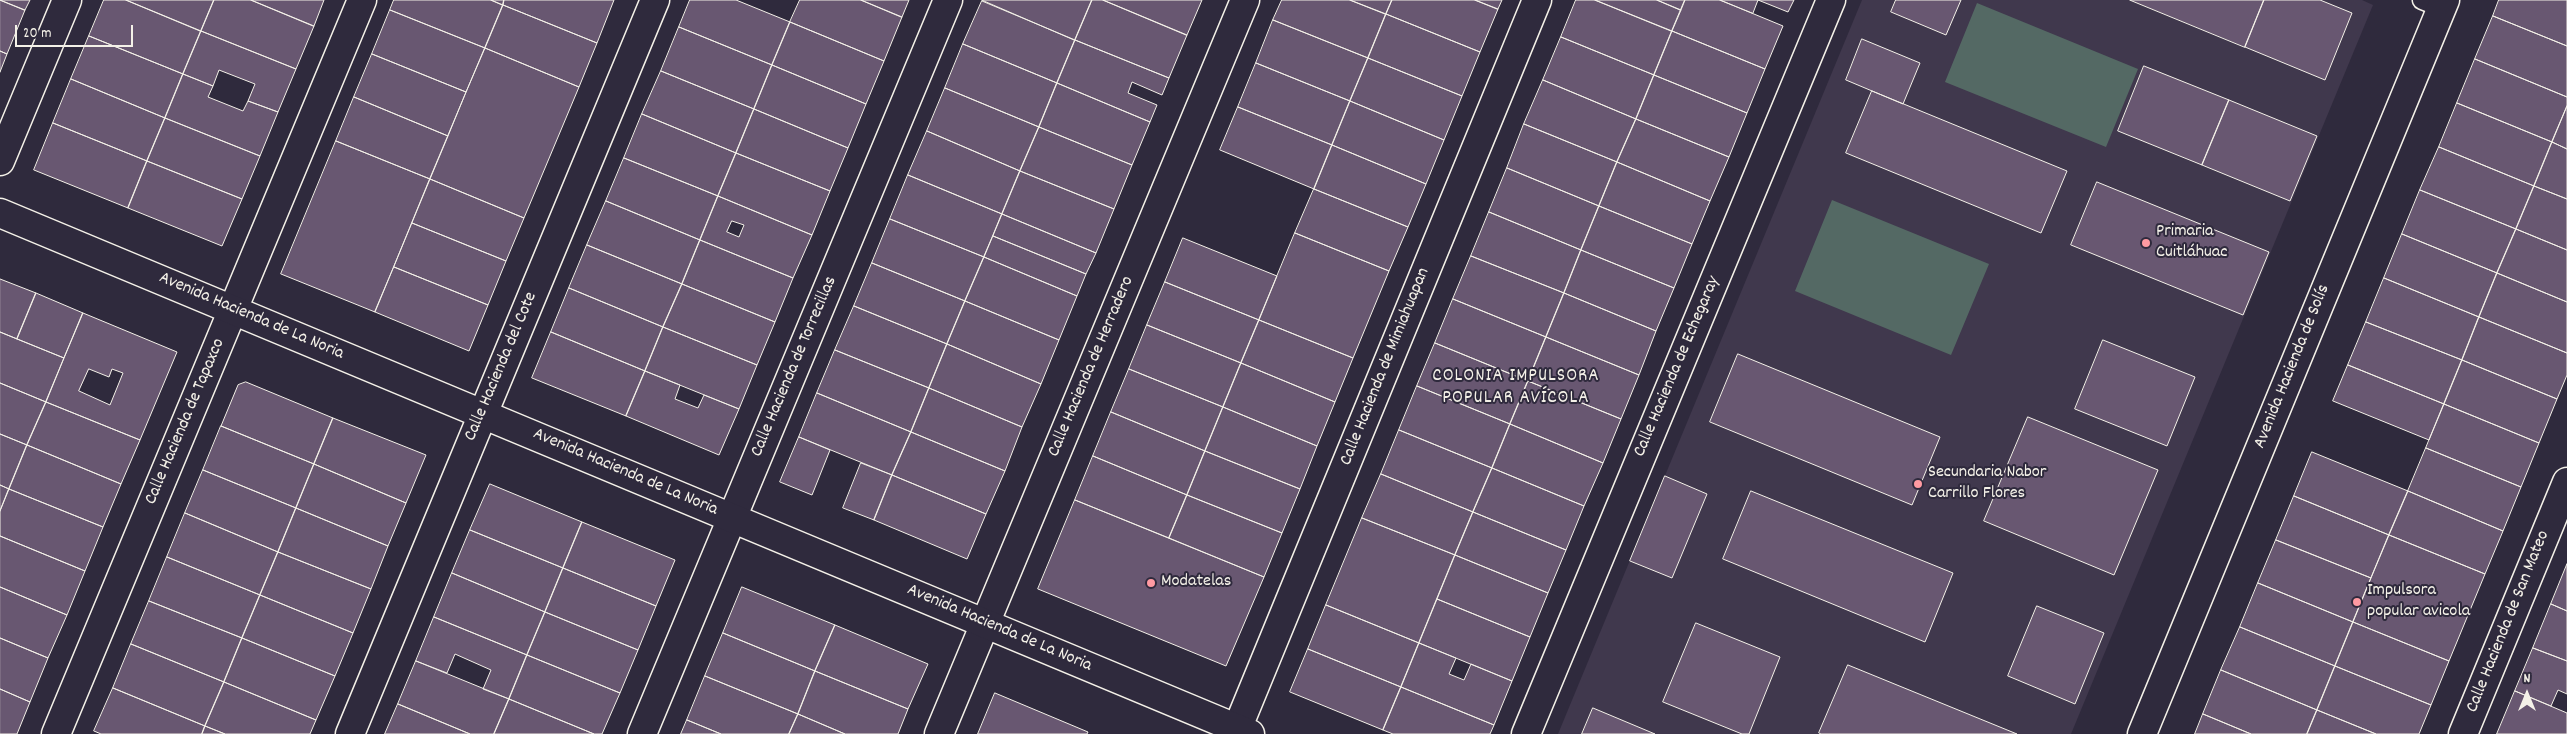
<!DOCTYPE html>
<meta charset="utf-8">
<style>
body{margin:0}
#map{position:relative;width:2567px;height:734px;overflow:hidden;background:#2f2a3d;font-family:Dekko,sans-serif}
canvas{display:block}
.north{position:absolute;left:2502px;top:669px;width:50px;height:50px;-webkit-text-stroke:4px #2f2a3d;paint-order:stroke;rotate:0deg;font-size:14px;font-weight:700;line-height:20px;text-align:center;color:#f4f1e8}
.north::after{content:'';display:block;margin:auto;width:18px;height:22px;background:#f4f1e8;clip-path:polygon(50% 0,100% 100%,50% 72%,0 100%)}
.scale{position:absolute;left:15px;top:25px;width:118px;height:22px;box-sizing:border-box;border:2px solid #f4f1e8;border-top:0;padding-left:6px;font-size:15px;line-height:18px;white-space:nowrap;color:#f4f1e8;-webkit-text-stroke:4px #2f2a3d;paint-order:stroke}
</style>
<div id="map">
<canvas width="2567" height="734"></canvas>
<div class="north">N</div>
<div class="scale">20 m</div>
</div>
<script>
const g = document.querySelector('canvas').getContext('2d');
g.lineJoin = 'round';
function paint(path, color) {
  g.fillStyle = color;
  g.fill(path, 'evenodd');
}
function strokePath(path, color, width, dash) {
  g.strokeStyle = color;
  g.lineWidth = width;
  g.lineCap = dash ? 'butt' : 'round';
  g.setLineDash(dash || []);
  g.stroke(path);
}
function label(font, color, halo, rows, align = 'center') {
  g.font = font + ' Dekko,sans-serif';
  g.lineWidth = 4;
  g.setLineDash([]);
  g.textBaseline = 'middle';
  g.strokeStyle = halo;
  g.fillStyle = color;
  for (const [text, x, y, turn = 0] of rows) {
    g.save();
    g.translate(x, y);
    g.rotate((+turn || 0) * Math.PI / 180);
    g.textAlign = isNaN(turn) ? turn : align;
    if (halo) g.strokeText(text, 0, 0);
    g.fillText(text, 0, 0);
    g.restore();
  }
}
paint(new Path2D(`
 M1862,0H2362L2373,5L2071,734H1558Z`), '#40384d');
paint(new Path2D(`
 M1977,3L2138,69L2106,147L1945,82Z
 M1832,200L1989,264L1951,355L1795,291Z`), '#546964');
const building = new Path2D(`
 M0,0L25,10L7,54L0,51Z
 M0,0H30L25,10Z
 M104,0H126L201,31L183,74L89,36Z
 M126,0H214L201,31Z
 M214,0H251L314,26L296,69L201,31Z
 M251,0H324L314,26Z
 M394,0H491L503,5L485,48L390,10Z
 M491,0H504L503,5Z
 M504,0H614L597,43L503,5Z
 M690,0H736L790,22L772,65L679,27Z
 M800,0H861L902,17L884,61L790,22Z
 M861,0H909L902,17Z
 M982,0H1092L1075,40Z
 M1092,0H1103L1187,35L1169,78L1075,40Z
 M1103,0H1202L1187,35Z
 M1282,0H1350L1386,14L1368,58L1273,20Z
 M1350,0H1392L1386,14Z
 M1392,0H1475L1498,9L1480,52L1386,14Z
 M1475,0H1502L1498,9Z
 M1576,0H1595L1672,31L1654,75L1561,37Z
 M1595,0H1657L1681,10L1672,31Z
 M1657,0H1685L1681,10Z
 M1685,0H1720L1783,26L1765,69L1672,31Z
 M1720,0H1794L1788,12L1758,0L1753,13Z
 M1896,0H1961L1946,35L1891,12Z
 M2130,0H2264L2245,47Z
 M2264,0H2320L2352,13L2325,80L2245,47Z
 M2499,0H2567V46L2493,16Z
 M982,1L1075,40L1057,83L963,44Z
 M503,5L597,43L579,87L485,48Z
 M390,10L485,48L466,92L372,54Z
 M1386,14L1480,52L1462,96L1368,58Z
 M2493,16L2567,46V97L2475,59Z
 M1273,20L1368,58L1350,101L1256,63Z
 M790,22L884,61L866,104L772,65Z
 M679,27L772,65L754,109L661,71Z
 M201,31L296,69L278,112L248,101L255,84L219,70L213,86L183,74Z
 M1672,31L1765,69L1747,113L1654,75Z
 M89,36L183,74L165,118L71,79Z
 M1561,37L1654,75L1636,119L1543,80Z
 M1862,39L1920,63L1903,104L1846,80Z
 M1075,40L1169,78L1162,95L1132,82L1128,93L1157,105L1150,122L1057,83Z
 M963,44L1057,83L1039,127L945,88Z
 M485,48L579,87L524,218L430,179Z
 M0,51L7,54L0,72Z
 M372,54L466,92L448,136L354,97Z
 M1368,58L1462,96L1444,140L1350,101Z
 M2475,59L2567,97V106L2552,142L2457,103Z
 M1256,63L1350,101L1332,145L1238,107Z
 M772,65L866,104L848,148L754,109Z
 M2144,66L2229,100L2202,165L2118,131Z
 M661,71L754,109L736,153L642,114Z
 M183,74L213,86L208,97L243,111L248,101L278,112L260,156L165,118Z
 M1654,75L1747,113L1729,157L1636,119Z
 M71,79L165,118L147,161L53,123Z
 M1543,80L1636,119L1617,162L1524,124Z
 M1057,83L1150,122L1132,165L1039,127Z
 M945,88L1039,127L1020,171L927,131Z
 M1872,91L2067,171L2041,233L1846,153Z
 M354,97L448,136L430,179L336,141Z
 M2229,100L2317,136L2290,201L2202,165Z
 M1350,101L1444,140L1426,184L1332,145Z
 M2457,103L2552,142L2534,186L2439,147Z
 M2567,106V149L2552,142Z
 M1238,107L1332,145L1314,189L1220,150Z
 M754,109L848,148L830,191L736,153Z
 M642,114L736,153L718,196L624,158Z
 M165,118L260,156L242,199L147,161Z
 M1636,119L1729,157L1710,201L1617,162Z
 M53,123L147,161L128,208L34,170Z
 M1524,124L1617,162L1599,206L1507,168Z
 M1039,127L1132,165L1114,209L1020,171Z
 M927,131L1020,171L1002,214L908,175Z
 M336,141L430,179L375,312L281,274Z
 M2552,142L2567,149V199L2534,186Z
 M1332,145L1426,184L1408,227L1314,189Z
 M2439,147L2534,186L2516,229L2420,190Z
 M736,153L830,191L812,235L718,196Z
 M624,158L718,196L700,240L606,201Z
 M147,161L242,199L222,246L128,208Z
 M1617,162L1710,201L1692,244L1599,206Z
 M1507,168L1599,206L1581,250L1489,212Z
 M1020,171L1114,209L1096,253L1002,214Z
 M908,175L1002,214L984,257L890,219Z
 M430,179L524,218L506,261L412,223Z
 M2097,182L2269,252L2243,315L2071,245Z
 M2534,186L2567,199V250L2516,229Z
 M1314,189L1408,227L1389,271L1295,233Z
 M2420,190L2516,229L2497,273L2402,234Z
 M718,196L812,235L793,278L700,240ZM732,221L744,225L739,237L727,232Z
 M606,201L700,240L682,284L587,245Z
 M1599,206L1692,244L1674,288L1581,250Z
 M1489,212L1581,250L1564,293L1471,256Z
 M1002,214L1096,253L1086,274L993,236Z
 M890,219L984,257L965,301L872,263Z
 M412,223L506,261L488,305L394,267Z
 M2516,229L2567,250V302L2497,273Z
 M1295,233L1389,271L1353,358L1259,320Z
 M2402,234L2497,273L2479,317L2384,278Z
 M993,236L1086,274L1077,296L984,257Z
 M1183,238L1277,276L1259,320L1165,282Z
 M700,240L793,278L775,322L682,284Z
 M587,245L682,284L663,327L569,288Z
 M1581,250L1674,288L1656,331L1564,293Z
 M1471,256L1564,293L1546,337L1453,299Z
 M984,257L1077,296L1059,340L965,301Z
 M872,263L965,301L947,344L854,306Z
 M394,267L488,305L469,351L375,312Z
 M2497,273L2567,302V353L2479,317Z
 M2384,278L2479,317L2462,360L2366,322Z
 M0,279L36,293L17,339L0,332Z
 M1165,282L1259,320L1241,363L1147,325Z
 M682,284L775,322L757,365L663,327Z
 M569,288L663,327L645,371L551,332Z
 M36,293L83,313L64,358L17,339Z
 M1564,293L1656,331L1639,375L1546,337Z
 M1453,299L1546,337L1528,381L1435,343Z
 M965,301L1059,340L1041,384L947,344Z
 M854,306L947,344L929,388L835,350Z
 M83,313L177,352L140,440L46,402ZM89,369L109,377L112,369L123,373L110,405L79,391Z
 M2479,317L2567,353V375L2557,399L2462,360Z
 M1259,320L1353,358L1335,402L1241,363Z
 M2366,322L2462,360L2444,404L2348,365Z
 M1147,325L1241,363L1223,407L1129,369Z
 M663,327L757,365L739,409L645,371Z
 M0,332L64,358L46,402L0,383Z
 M551,332L645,371L626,416L532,378Z
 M1546,337L1639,375L1621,419L1528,381Z
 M2103,340L2195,377L2167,446L2075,409Z
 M1435,343L1528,381L1510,424L1417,386Z
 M947,344L1041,384L1022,427L929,388Z
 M835,350L929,388L911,432L817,393Z
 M1738,354L1940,437L1912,505L1710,422Z
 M2462,360L2557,399L2539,443L2444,404Z
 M1241,363L1335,402L1317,446L1223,407Z
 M2348,365L2444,404L2429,440L2333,401Z
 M1129,369L1223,407L1205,451L1111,412Z
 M645,371L680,385L675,399L698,408L704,395L739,409L719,455L626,416Z
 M1528,381L1621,419L1603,463L1510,424Z
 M246,382L333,418L314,464L221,426L238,385Z
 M0,383L46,402L27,445L0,434Z
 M1417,386L1510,424L1492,468L1399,430Z
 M929,388L1022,427L1005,471L911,432Z
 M817,393L911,432L892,475L799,437Z
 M46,402L140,440L121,484L27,445Z
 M2444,404L2539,443L2521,487L2426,448Z
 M1223,407L1317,446L1300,489L1205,451Z
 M1111,412L1205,451L1187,495L1093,456Z
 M2028,417L2158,470L2114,575L1984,521Z
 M333,418L426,455L406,503L314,464Z
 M1510,424L1603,463L1584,506L1492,468Z
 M221,426L314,464L296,508L203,470Z
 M1399,430L1492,468L1473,512L1381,474Z
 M911,432L1005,471L986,514L892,475Z
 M0,434L27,445L9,489L0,485Z
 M799,437L830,450L812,495L780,482Z
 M27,445L121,484L103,527L9,489Z
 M2426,448L2521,487L2503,531L2408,491Z
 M1205,451L1300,489L1282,533L1187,495Z
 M2312,452L2408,491L2389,535L2294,496Z
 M1093,456L1187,495L1169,538L1075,500Z
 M861,463L892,475L874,520L843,508Z
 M314,464L406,503L388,546L296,508Z
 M1492,468L1584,506L1566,550L1473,512Z
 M203,470L296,508L278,552L185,513Z
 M1381,474L1473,512L1455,555L1362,518Z
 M892,475L986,514L967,559L874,520Z
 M1665,476L1707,494L1672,578L1630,561Z
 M490,484L582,522L563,568L470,530Z
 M0,485L9,489L0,511Z
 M9,489L103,527L85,571L0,536V511Z
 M1751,491L1953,573L1925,642L1723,559Z
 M2408,491L2503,531L2485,574L2389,535Z
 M1187,495L1282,533L1264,577L1169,538Z
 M2294,496L2389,535L2371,578L2276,540Z
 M1075,500L1264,577L1226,666L1038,589Z
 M296,508L388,546L371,589L278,552Z
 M1473,512L1566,550L1548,593L1455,555Z
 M185,513L278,552L260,595L167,557Z
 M1362,518L1455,555L1419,643L1326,605Z
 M582,522L675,560L656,606L563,568Z
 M470,530L563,568L545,612L452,573Z
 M2389,535L2485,574L2449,661L2353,622Z
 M0,536L85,571L67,615L0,587Z
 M2276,540L2371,578L2353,622L2258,583Z
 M278,552L371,589L353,633L260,595Z
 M1455,555L1548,593L1530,637L1437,599Z
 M167,557L260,595L242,638L149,601Z
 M2567,564V611L2551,604Z
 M563,568L656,606L638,650L545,612Z
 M452,573L545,612L527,655L434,617Z
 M2258,583L2353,622L2335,666L2240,627Z
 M0,587L67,615L48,658L0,638Z
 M742,587L835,625L815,671L723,633Z
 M260,595L353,633L335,676L242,638Z
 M1437,599L1530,637L1512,681L1419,643Z
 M149,601L242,638L224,682L131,644Z
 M2551,604L2567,611V661L2533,648Z
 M1326,605L1419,643L1401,687L1308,649Z
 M2037,606L2104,633L2075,704L2008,676Z
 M545,612L638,650L620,693L527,655Z
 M434,617L527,655L509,699L483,689L491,670L455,654L447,673L416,661Z
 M2353,622L2449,661L2431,705L2335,666Z
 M1696,623L1780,657L1749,734H1742L1663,702Z
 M835,625L928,664L908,709L815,671Z
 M2240,627L2335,666L2317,710L2221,670Z
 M723,633L815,671L798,714L705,676Z
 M0,638L48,658L30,702L0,689Z
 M242,638L335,676L316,720L224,682Z
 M1419,643L1456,658L1449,674L1464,680L1471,664L1512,681L1494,725L1401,687Z
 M131,644L224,682L205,726L113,688Z
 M2533,648L2567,661V694L2558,690L2551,706L2515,691Z
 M1308,649L1401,687L1383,730L1290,692Z
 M527,655L620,693L602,734H594L509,699Z
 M416,661L509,699L494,734H470L398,704Z
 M1848,665L2017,734H1821L1819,733Z
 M2335,666L2431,705L2419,734H2376L2317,710Z
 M2221,670L2317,710L2307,734H2251L2203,714Z
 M815,671L908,709L898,734H845L798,714Z
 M705,676L798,714L789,734H721L687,720Z
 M224,682L316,720L310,734H225L205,726Z
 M1401,687L1494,725L1490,734H1393L1383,730Z
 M113,688L205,726L202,734H101L94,731Z
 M0,689L30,702L17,734H0Z
 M2515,691L2567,713V734H2497Z
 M995,693L1088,732L1087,734H978Z
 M509,699L594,734H494Z
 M398,704L470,734H385Z
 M1593,708L1655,734H1582Z
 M2317,710L2376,734H2307Z
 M798,714L845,734H789Z
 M2203,714L2251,734H2195Z
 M687,720L721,734H681Z
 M205,726L225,734H202Z`);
paint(building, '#685771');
strokePath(building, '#f4f1e8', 1);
const service = new Path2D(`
 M2422,0L2442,8`);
const minor = new Path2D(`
 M0,161L67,0
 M56,734L362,0
 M350,734L655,0
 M642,734L948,0
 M939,734L1245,0
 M1235,734L1537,0
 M1526,734L1831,0
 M2463,734L2567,482`);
const tertiary = new Path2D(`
 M0,213L1250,734
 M2142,734L2445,0`);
strokePath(service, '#f4f1e8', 21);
strokePath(minor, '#f4f1e8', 31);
strokePath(tertiary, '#f4f1e8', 31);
strokePath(service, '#2f2a3d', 18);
strokePath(minor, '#2f2a3d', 28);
strokePath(tertiary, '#2f2a3d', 28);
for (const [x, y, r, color] of [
 [2146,243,5,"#ff9aa2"],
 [1918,484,5,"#ff9aa2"],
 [1151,583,5,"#ff9aa2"],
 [2357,602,5,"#ff9aa2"]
]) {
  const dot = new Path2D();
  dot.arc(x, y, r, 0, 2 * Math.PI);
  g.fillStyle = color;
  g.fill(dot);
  strokePath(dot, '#2f2a3d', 2);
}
label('18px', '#f4f1e8', '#2f2a3d', [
 ["Primaria",2156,233],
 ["Cuitláhuac",2156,254],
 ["Secundaria Nabor",1928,474],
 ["Carrillo Flores",1928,495],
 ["Modatelas",1161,583],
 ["Impulsora",2367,592],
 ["popular avicola",2367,613]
], 'left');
label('18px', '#f4f1e8', '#2f2a3d', [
 ["Avenida Hacienda de La Noria",251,317,23],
 ["Calle Hacienda del Cote",502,367,-67],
 ["Calle Hacienda de Torrecillas",795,367,-67],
 ["Calle Hacienda de Herradero",1092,367,-67],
 ["Calle Hacienda de Mimiahuapan",1386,367,-68],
 ["Calle Hacienda de Echegaray",1678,367,-67],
 ["Avenida Hacienda de Solís",2293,367,-68],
 ["Calle Hacienda de Tapaxco",186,422,-67],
 ["Avenida Hacienda de La Noria",625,473,23],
 ["Calle Hacienda de San Mateo",2509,622,-68],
 ["Avenida Hacienda de La Noria",999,629,23]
]);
g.letterSpacing = '1px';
label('19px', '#f4f1e8', '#2f2a3d', [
 ["COLONIA IMPULSORA",1516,377],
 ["POPULAR AVÍCOLA",1516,399]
]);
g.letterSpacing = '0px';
</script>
